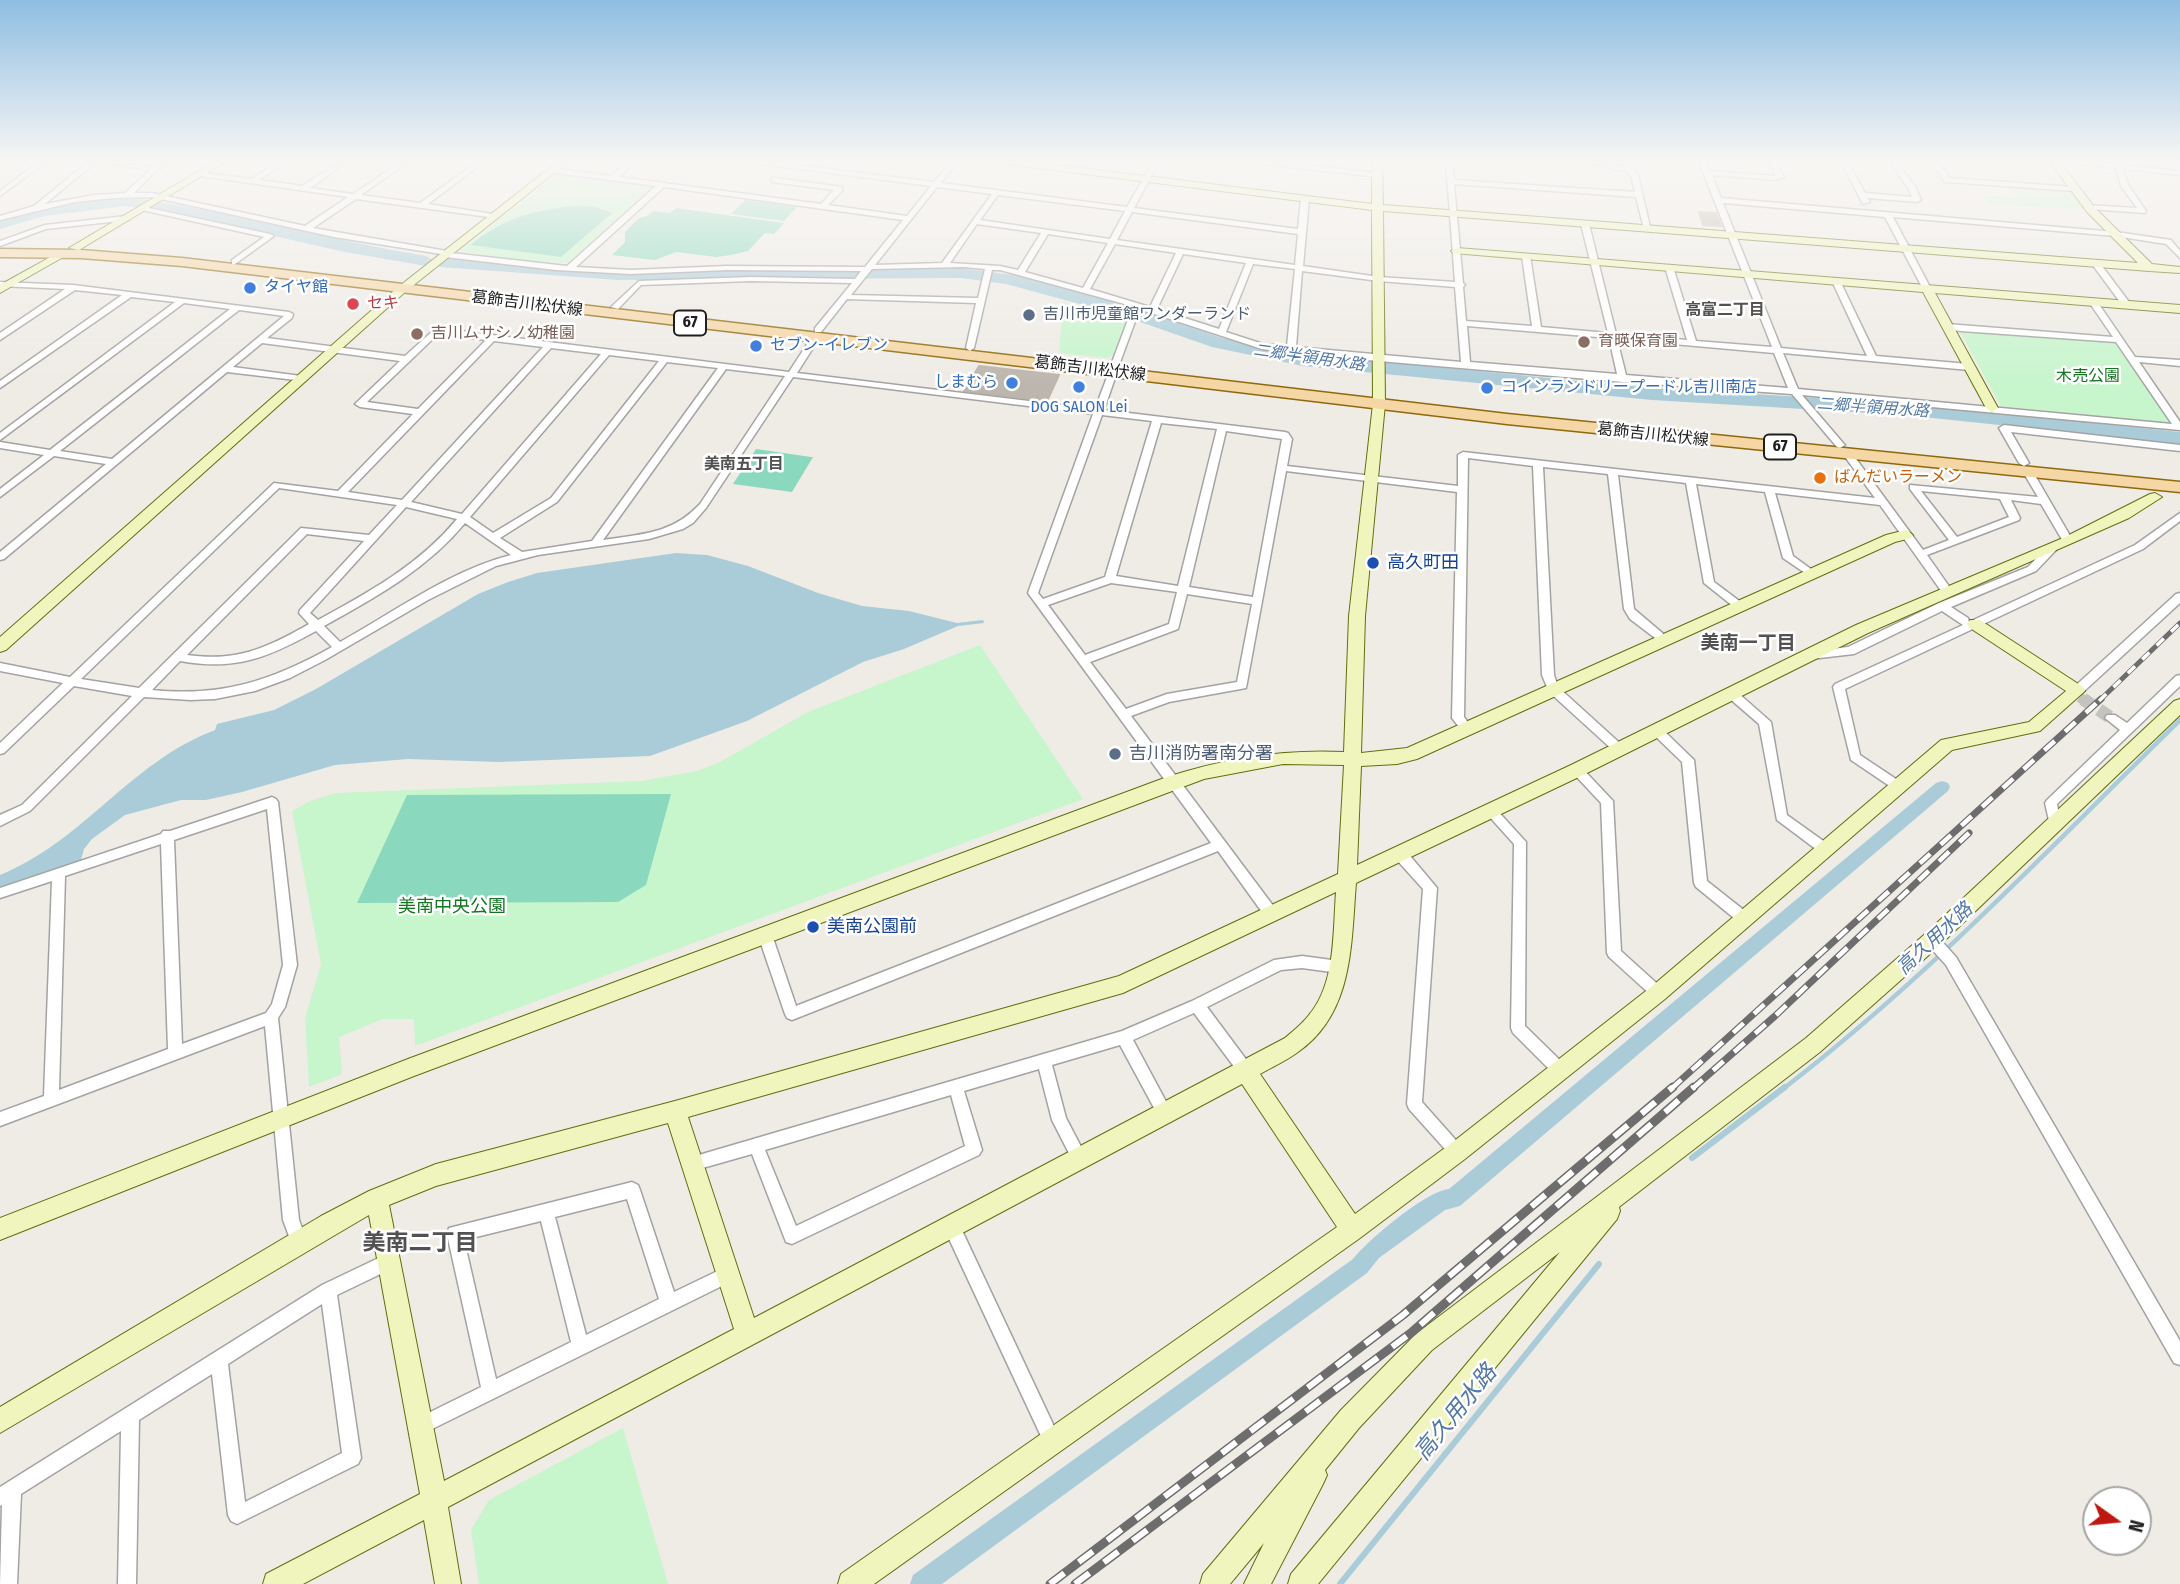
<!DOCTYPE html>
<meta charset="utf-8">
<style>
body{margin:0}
#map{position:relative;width:2180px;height:1584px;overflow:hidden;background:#efece6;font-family:"Fira Sans Condensed",sans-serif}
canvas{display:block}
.north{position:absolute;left:2082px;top:1486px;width:70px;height:70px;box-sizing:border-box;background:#fff;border:2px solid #a5a5a5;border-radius:50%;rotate:105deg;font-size:19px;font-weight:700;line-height:28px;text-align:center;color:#1f1f1f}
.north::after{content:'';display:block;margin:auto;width:24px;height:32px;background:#bf170f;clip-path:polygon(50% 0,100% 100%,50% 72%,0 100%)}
</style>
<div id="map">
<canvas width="2180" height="1584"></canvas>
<div class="north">N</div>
</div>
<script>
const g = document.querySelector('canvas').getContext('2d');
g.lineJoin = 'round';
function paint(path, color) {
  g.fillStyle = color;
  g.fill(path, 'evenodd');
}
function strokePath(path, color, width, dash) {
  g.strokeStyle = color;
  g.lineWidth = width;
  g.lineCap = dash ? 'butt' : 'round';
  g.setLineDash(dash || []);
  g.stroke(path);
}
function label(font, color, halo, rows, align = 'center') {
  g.font = font + ' "Fira Sans Condensed","Noto Sans JP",sans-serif';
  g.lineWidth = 5;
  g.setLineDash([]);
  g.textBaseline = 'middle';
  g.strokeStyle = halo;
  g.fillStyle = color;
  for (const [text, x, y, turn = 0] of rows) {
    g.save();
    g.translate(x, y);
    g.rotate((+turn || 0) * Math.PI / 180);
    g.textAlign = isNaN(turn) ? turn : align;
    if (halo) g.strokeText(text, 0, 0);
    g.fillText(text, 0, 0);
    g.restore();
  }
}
paint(new Path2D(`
 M558,173L656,186L568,263L518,260L460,251Z
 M2009,187L2068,190L2073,192L2084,209L1989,205L1982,195L2016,197Z
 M1063,302L1127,320L1113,355L1108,358L1059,353Z
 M1959,330L2116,342L2170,423L2001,406Z
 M980,645L1083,799L415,1046L414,1019H383L339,1037L342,1074L309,1087L305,1018L321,964L292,811L310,801L336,793L641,781L697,771L720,762L808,712Z
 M623,1428L668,1584H479L471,1530L489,1500Z`), '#c7f5cc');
paint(new Path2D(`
 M745,200L797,207L784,221L731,214Z
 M571,206L595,207L612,213L561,257L471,245C501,219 532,211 571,206Z
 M676,208L784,223L774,234L765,233L748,251L731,255L716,257L676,252L655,260L612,255L625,242V232L639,218L647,216L653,211L670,213Z
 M756,449L811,457H813L792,492L733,484Z
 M671,794L646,885L618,902L357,903L407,795Z`), '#8ad8bd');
paint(new Path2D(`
 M676,553L707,555L748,566L818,593L862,606L909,611L957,623L983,620L984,623L958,626L904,649L863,662L747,721L650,756L499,762L408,759L335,765L242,792L206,800H181L125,815L92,839L84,849L81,860L0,887V875C84,841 130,762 215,730L217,724L274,710L316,689L478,594L508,582L537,573Z`), '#aaccd9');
strokePath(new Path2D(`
 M1783,1089C1926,979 2051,847 2180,720`), '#aaccd9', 4.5);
strokePath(new Path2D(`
 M1692,1158L1785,1087
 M1340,1584L1599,1264`), '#aaccd9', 6);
paint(new Path2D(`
 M1942,781L1948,783L1950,787L1948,791L1460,1206L1445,1210L1379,1258L1367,1273L942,1584H910L913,1575L1353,1259C1368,1240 1426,1191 1449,1189L1936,783Z`), '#aaccd9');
paint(new Path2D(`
 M125,196C226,211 325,239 426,256L434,261L426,266L345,252L166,212L125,206L45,216L0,229V219L43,206Z
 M446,258L618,270L961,268L1013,275L1132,307L1222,338L1303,354L1652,388L1904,403L2180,432V444L1904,415L1652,400L1303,366L1212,347L1120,315L1006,284L961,278L618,280L440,267L438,263L440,259Z`), '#aaccd9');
const building = new Path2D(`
 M1699,212L1716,213L1721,226L1703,225Z
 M979,366L1059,375L1047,401L964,391Z`);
paint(building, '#bcb6af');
strokePath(building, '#c0b4a9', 2);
strokePath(new Path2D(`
 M2067,689L2085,701`), '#c5c3be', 10, [10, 5]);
strokePath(new Path2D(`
 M2083,699L2111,718`), '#c5c3be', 13, [13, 6]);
const street = new Path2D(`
 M38,162H46L0,196V191Z
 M88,162H96L45,204L94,195L125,193L150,170L110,164L107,162L154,167L164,162H171L157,170L134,193H152L305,226L348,197L200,176L196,174L200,172L251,179L279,162H286L259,180L302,186L340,162H347L310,188L353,194L401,162H408L361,195L420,203L477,162H484L428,204L493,214L497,216L496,218L356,199L313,228L447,251L451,253L567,266L656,186L549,172V168H552L611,176L628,162H635L619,177L821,204L834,190L772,182V178H775L842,187V191L828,205L907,216L931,186L760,164L756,162H773L934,182L951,162H957L941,183L1127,207L1153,162H1159L1134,208L1298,229L1301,199L1305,197L1309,199L1303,266L1379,277L1455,282L1446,162H1453L1454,180L1635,192L1631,176L1627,172L1583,162H1596L1624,167L1623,162H1629L1638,175L1651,231L1644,229L1636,197L1454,184L1463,283L1465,285L1463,287L1466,321L1532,326L1522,256L1526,254L1530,256L1541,327L1608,333L1581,224L1585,222L1589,224L1616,334L1687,340L1665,267L1669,265L1673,267L1696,341L1772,347L1699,162H1706L1710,171L1776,176L1769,162H1776L1784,177L1776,180L1712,175L1721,198L2116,232L2171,240L2180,251V258L2166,244L2115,236L1893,217L1931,289L1927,291L1923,289L1885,217L1723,203L1781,348L1867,356L1832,281L1836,279L1840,281L1876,356L1969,364L1973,367L1969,370L1783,353L1798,389L2172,424L2116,342L1947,330L1943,327L1947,324L2113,337L2089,302L2093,300H2096L2135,357L2180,360V366L2139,362L2180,422V430L1802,395L1843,443L1845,445L1840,448L1837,447L1792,394L1623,382L1321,356L1262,349L1121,303L1000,270H992L974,348L970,351L966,348L976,303L847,299L821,332H815V328L852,283L751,281L641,285L618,309L611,307L639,281L751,277L855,279L861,271L727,270L631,274L556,270L445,257L441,254L334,237L152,197L114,198L75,202L0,220V216L34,206ZM664,187L903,220L865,267L727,266L631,270L576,267ZM937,187L992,194L942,263L875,265ZM998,195L1125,211L1110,239L980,220ZM1132,212L1298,234L1295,265L1117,240ZM977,224L1041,233L1018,270L1000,266L950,263ZM1048,234L1108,243L1083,288L1025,272ZM1115,244L1176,253L1150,307L1090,289ZM1183,254L1246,263L1219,329L1157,309ZM1253,264L1295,269L1287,346L1263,344L1226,332ZM964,267L985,269L978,298L851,295L872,269ZM1302,271L1379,281L1455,287L1461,362L1296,347ZM1467,326L1609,338L1617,374L1470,362ZM1617,339L1774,353L1788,388L1626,375Z
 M1259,162H1278L1378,173L1382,175L1378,177L1263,164Z
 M1841,162H1848L1865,193L1912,197L1908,188L1890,162H1897L1916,188L1921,200L1917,202L1867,198L1870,202L1863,204Z
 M1932,162H1939L1949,178L2075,187L2079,189L2075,191L1947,182H1944Z
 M2073,162H2092L2180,171V175L2123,169L2129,186L2146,211L2145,213L2089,209H2086V205L2137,208L2121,186L2116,168L2076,164Z
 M139,206L270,234L274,236L235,264H232V260L264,237L142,210L138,208Z
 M126,216L130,218L129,220L46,229L0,246V241L45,225Z
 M2093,262H2099L2129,302V306H2123L2092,264Z
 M0,282L73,285L289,312L293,314L292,318L267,338L405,356L436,328L789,372L813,335L816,334L820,337L797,373L1095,409L1109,372L1113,369L1117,372L1104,410L1285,432L1288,433L1292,439L1287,466L1458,486V455L1463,452L1875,498L1843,454L1848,451L1851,452L1923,550L1949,540L1910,489V485L2038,497L2023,472L2028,469L2033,472L2073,541L2068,544L2064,543L2041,504L2011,500L2020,518L2019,520L1927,555L1953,592L1948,596L1944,595L1880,505L1775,493L1793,556L1815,572L1816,574L1811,577L1783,558L1765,492L1696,484L1714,582L1742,603L1743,606L1738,610L1704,583L1686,483L1618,475L1634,609L1667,637L1668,640L1667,643L1663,644L1630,619L1624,609L1608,474L1543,467L1554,675L1558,687L1623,746L1625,749L1623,752H1615L1549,692L1542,675L1533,466L1468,458L1464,717L1473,729L1467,733L1463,732L1452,718L1457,492L1286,471L1246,688L1169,702L1131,716L1277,911L1279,915L1277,919L1272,921L1267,919L1218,851L792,1020L787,1018L785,1014L758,935L760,931L765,929L770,931L772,935L796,1006L1211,843L1028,593L1093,414L793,377L706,508L693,523L683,529L649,539L538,555L496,566L428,600L325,660L290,678L255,691L215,699L190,700L144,697L30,811L0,826V815L22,805L132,696L74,686L4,753L0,754V743L63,683L0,671V663L70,677L274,483L338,491L413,414L360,407L355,404L400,361L262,343L233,367L301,376L304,377V381L227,372L4,559L0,560V552L106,464L54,456L0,497V489L44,455L0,448V442L50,450L230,309L184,303L0,440V433L175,302L131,297L0,388V381L122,295L75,290L0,340V333L65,289L0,286ZM239,310L284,316L112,459L60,451ZM438,334L486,340L418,409L367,402ZM494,341L543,347L402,500L348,492ZM551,348L601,354L462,514L411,502ZM609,355L659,361L551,498L493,533L470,517ZM667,362L718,368L592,541L522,552L500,538L557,502ZM726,369L785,376L700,504C672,534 642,534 603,540ZM1102,415L1152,421L1105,577L1043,599L1038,593ZM1161,423L1217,429L1178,586L1116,576ZM1226,431L1282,439L1253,597L1189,587ZM279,488L397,505L369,535L301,528L139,688L81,679ZM1921,491L2000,499L2009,517L1957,537ZM406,507L457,519C419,565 369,592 318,620L310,613ZM465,523L511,555C449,571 396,611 340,642L324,626C376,597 426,570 465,523ZM307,534L364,541L300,610L299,613L309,624C267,648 237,662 187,655ZM1111,583L1177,592L1169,624L1085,655L1048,605ZM1187,594L1252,604L1237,682L1167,694L1126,709L1090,662L1178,629ZM316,631L332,647C271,681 222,697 152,690L180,661C236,671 267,658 316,631Z
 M1129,317L1136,319L1119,365L1112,367L1111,365Z
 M2004,425L2180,445V451L2011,432L2029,463L2024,466L2019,463L1999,428Z
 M2180,513V521L2143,549L1845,689L1860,755L1902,783L1904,786L1902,789H1894L1851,760L1833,687L1835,684L1963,625L1942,611L1854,654L1811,659L1807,658L1805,655L1807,652L1848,647L1939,603L2028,567L2049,545H2057V549L2036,571L1951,607L1968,618L1969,622L2135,545Z
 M2180,593V603L2081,694H2073L2071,691L2073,688L2176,594Z
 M2180,675V686L2057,804L2061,825L2059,829H2051L2045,803L2047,800L2120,730L2105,718L2107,715H2115L2127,723L2176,676Z
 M1733,691L1737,692L1771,722L1787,815L1829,845L1831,849L1829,853H1821L1777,820L1759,724L1729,698L1727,695L1729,692Z
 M1658,728L1662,729L1694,760L1707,881L1750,915L1752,919L1750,923L1745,925L1740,923L1696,887L1694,883L1682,762L1654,735L1652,732Z
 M1577,765L1581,767L1613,801L1621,951L1663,989L1665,993L1663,997L1658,999L1653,997L1609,957L1607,953L1601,803L1573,773L1571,770Z
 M272,797L276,799L278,802L297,965L285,1007L278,1018L299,1220L307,1241L305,1247L299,1249L293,1247L283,1220L265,1026L0,1126V1112L44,1096L52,881L0,898V888L161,834L163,831H170ZM267,809L283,965L272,1004L266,1013L182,1044L174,840ZM161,844L168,1049L59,1090L65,876Z
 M1491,806L1495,808L1526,842L1525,1026L1566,1066L1568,1071L1566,1076L1561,1078L1556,1076L1513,1033L1511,1028L1514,844L1487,814L1485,811L1487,808Z
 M1401,850L1406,851L1437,888L1422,1102L1462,1147L1465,1152L1462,1157L1457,1159L1452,1157L1409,1109L1407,1104L1423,889L1396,859L1395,855L1396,851Z
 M1932,934L1937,936L1956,957L2180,1341V1365L2174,1363L1946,965L1927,944L1925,940L1927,936Z
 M1302,956L1339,961L1344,963L1346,967L1344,971L1339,973L1302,968L1281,970L1207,1007L1251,1066L1253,1071L1251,1076L1246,1078L1241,1076L1194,1013L1133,1040L1170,1109L1172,1114L1170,1119L1165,1121L1160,1119L1120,1045L1052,1065L1066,1118L1088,1160L1085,1165L1080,1167L1075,1165L1052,1120L1039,1069L964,1091L982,1150L979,1155L792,1244L786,1242L752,1154L692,1171L687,1169L684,1164L687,1159L692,1157L1122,1031L1192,1001L1274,960ZM951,1095L965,1146L796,1226L765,1150Z
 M632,1182L638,1185L640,1190L674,1292L728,1266L734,1268L736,1274L734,1280L426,1432L420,1435L414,1432L411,1426L414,1420L481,1387L447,1234L449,1228ZM627,1199L659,1299L586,1335L555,1217ZM541,1221L571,1342L496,1379L464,1240Z
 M952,1220L958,1222L1059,1437L1062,1443L1059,1449L1053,1452L1047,1449L944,1228L946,1222Z
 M389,1253L395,1255L397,1261L395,1267L337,1295L361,1458L358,1464L243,1521L237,1524L231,1521L228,1515L212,1374L139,1420L136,1584H118L121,1431L21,1494L17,1584H0L2,1505L0,1506V1487L322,1285ZM322,1304L342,1453L245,1502L228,1364Z`);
const secondary = new Path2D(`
 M214,162H225L79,250L69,248Z
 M557,162H568L405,292L6,650L0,652V637L397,288Z
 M1007,162H1033L1372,204V162H1382L1383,205L2138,263L2087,212L2050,162H2060L2095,208L2152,264L2180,267V273L2149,271L1383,211L1385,404L1365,616L1361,753L1407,748L1886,535L1906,530L1913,535L1911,538L1895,542L1417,759L1397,764L1361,766L1357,865L1571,765L1856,625L2063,538L2150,494L2155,493L2162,497L2129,518L1868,633L1583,775L1356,883C1351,943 1354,1013 1298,1052C1286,1061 1272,1067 1260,1074L1355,1214L1449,1145L1651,987L1941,740L2029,722L2066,691L1970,628L1967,624L1970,620H1980L2083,687L2085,691L2040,731L1952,750L1665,999L1465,1159L1360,1238L874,1584H838L841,1574L1337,1227L1242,1084L448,1507L461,1584H435L424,1520L303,1584H263L266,1574L420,1494L369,1215L0,1433V1407L321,1216L369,1191L436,1164L675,1101L1119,976L1338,874L1344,765L1283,764L1204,779L414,1076L0,1240V1218L408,1059L1167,777C1226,758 1282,749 1344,752L1349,616L1373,404L1372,210L1012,165ZM1336,892C1333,931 1336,983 1309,1015C1302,1024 1293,1031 1285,1038L754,1318L688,1117L1123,993ZM668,1123L734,1329L444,1481L389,1205L436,1186Z
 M1457,248L2180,305V313L1935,293L1998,408L1992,412L1986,408L1923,292L1453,253L1451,251Z
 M61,251L67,254L65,256L0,293V285Z
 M2180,699V715L1939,946L1820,1052L1619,1207L1620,1211L1617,1219L1318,1584H1288L1291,1574L1560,1252L1432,1350L1359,1428L1325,1470L1327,1475L1323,1484L1271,1584H1244L1264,1543L1230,1584H1200L1203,1574L1341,1410L1416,1334L1806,1038L1925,934L2174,701Z`);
const primary = new Path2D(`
 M0,249L81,250L182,258L1507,414L2180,482V492L1507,424L182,266L81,258L0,257Z`);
strokePath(street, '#a3a3a3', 3);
strokePath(secondary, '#606f0d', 2);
strokePath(primary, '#8f690b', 3);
paint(street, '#fff');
paint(secondary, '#f0f5be');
paint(primary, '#f5d6a5');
const railFar2 = new Path2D(`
 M2099,701L2180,623`);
const railFar1 = new Path2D(`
 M1671,1089L2101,699
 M1692,1089L1775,1016L1969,833`);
const rail = new Path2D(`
 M1050,1584L1403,1315L1673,1087
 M1075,1584L1412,1332L1694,1087`);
strokePath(railFar2, '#6d6d6d', 5);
strokePath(railFar1, '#6d6d6d', 7);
strokePath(rail, '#6d6d6d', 9);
strokePath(railFar2, '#fff', 3.5, [10]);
strokePath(railFar1, '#fff', 4.5, [14]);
strokePath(rail, '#fff', 6, [18]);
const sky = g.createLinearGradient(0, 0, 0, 383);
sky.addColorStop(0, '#8fbee2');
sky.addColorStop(0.42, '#f8f6f4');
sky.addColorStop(1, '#f8f6f400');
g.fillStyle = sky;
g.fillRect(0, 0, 2180, 383);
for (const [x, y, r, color] of [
 [250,288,7,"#3f7fe0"],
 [353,304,7,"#e0444e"],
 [1029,315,7,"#5c6f8a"],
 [417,334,7,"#8d6e63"],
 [1584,342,7,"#8d6e63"],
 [756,346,7,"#3f7fe0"],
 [1012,383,7,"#3f7fe0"],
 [1079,387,7,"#3f7fe0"],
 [1487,388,7,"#3f7fe0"],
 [1820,478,7,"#e8710a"],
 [1373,563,7,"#1a4fb4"],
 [1115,754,7,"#5c6f8a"],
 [813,927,7,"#1a4fb4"]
]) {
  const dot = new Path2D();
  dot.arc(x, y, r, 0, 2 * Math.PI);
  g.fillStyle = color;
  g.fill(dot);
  strokePath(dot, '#fff', 2.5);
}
label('16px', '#366cbe', '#fff', [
 ["タイヤ館",264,288],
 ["セブン-イレブン",770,346],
 ["しまむら",998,383,"right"],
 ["コインランドリープードル吉川南店",1501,388],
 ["DOG SALON Lei",1079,408,"center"]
], 'left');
label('16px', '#be3a42', '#fff', [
 ["セキ",367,304]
], 'left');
label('16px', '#1f1f1f', '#fff', [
 ["葛飾吉川松伏線",527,304,7],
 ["葛飾吉川松伏線",1090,369,7],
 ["葛飾吉川松伏線",1653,435,6]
]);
label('bold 16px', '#525252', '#fff', [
 ["高富二丁目",1725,311],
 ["美南五丁目",744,465]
]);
label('16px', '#4e5e75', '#fff', [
 ["吉川市児童館ワンダーランド",1043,315]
], 'left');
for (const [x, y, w] of [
 [690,323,32],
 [1780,447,32]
]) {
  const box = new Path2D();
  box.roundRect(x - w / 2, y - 12.5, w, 25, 5);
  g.fillStyle = '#fff';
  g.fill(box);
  strokePath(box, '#1f1f1f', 2);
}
label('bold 16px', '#1f1f1f', null, [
 ["67",690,323],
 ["67",1780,447]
]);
label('16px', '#785e54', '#fff', [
 ["吉川ムサシノ幼稚園",431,334],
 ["育暎保育園",1598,342]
], 'left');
label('italic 16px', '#5279a8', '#fff', [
 ["二郷半領用水路",1309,358,8],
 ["二郷半領用水路",1873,408,4]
]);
label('16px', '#147620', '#fff', [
 ["木売公園",2088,377]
]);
label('16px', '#c56008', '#fff', [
 ["ばんだいラーメン",1834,478]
], 'left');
label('18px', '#164399', '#fff', [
 ["高久町田",1387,563],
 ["美南公園前",827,927]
], 'left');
label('18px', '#4e5e75', '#fff', [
 ["吉川消防署南分署",1129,754]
], 'left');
label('18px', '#147620', '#fff', [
 ["美南中央公園",452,907]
]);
label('bold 19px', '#525252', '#fff', [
 ["美南一丁目",1748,644]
]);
label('italic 19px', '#5279a8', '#fff', [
 ["高久用水路",1935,939,-43]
]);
label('bold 23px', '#525252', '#fff', [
 ["美南二丁目",420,1244]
]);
label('italic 23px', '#5279a8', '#fff', [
 ["高久用水路",1456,1413,-51]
]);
</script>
